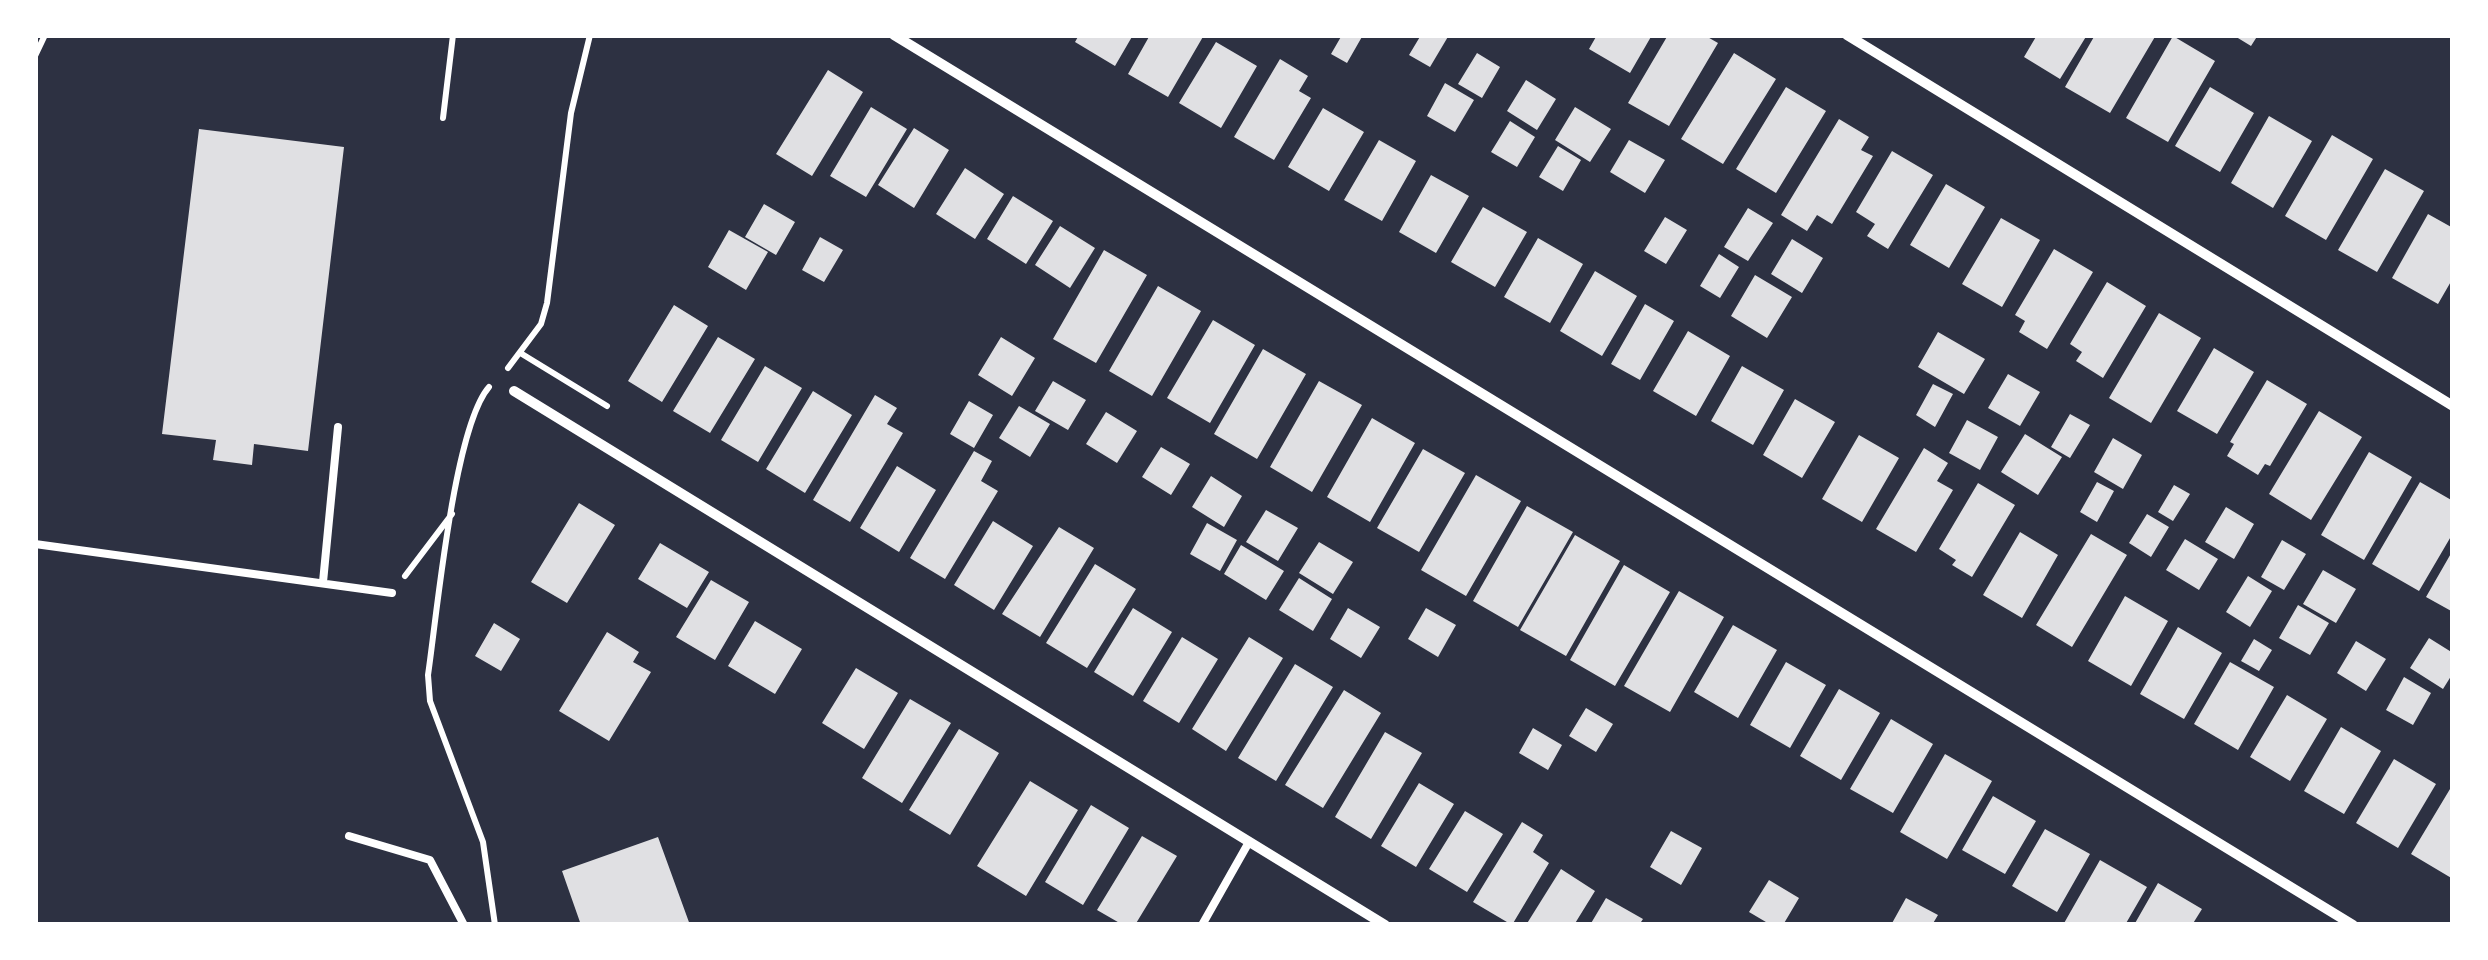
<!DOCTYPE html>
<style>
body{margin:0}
#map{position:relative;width:2488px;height:960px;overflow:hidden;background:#2d3142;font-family:"Space Grotesk",sans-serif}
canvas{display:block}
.frame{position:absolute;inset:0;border:38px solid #fff;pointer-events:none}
</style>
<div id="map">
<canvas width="2488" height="960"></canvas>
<div class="frame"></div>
</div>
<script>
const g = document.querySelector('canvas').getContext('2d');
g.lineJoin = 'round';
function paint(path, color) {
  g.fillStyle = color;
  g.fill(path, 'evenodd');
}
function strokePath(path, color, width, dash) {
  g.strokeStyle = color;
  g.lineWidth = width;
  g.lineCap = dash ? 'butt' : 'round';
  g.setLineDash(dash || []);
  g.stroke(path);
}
paint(new Path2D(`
 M1079,35H1133L1115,66L1075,42Z
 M1150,35H1204L1168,97L1128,74Z
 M1342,35H1363L1347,63L1331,54Z
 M1421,35H1449L1430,67L1409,55Z
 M1597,35H1652L1630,73L1589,49Z
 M1668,35H1704L1718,43L1669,126L1628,103Z
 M2037,35H2087L2060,79L2024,57Z
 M2095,35H2156L2110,113L2065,87Z
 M2233,35H2258L2251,46Z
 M2173,36L2215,61L2168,142L2126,118Z
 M1216,42L1257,66L1221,128L1179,103Z
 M1477,53L1500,67L1482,98L1458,84Z
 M1734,53L1776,79L1723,164L1681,139Z
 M1280,59L1308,76L1299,91L1311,98L1274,160L1234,137Z
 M828,70L863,92L812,176L776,154Z
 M1526,80L1556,99L1537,130L1507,111Z
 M1445,83L1474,100L1455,132L1427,116Z
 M1786,87L1826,111L1776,193L1736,169Z
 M2210,87L2254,113L2220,172L2175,146Z
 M871,107L907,129L866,197L830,176Z
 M1575,107L1611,129L1590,162L1555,140Z
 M1323,108L1364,132L1329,191L1288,167Z
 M2269,116L2312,141L2273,208L2231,183Z
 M1839,119L1869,137L1861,150L1873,156L1832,224L1817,215L1807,231L1781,215Z
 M1510,121L1535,137L1517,167L1491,152Z
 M914,128L949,150L914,208L878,185Z
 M199,129L344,147L308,451L254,444L252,465L213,460L216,440L162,434Z
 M2332,135L2373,159L2326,240L2285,216Z
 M1379,140L1416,161L1382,221L1344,200Z
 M1629,140L1665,160L1645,193L1610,172Z
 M1558,146L1581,160L1563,191L1539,177Z
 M1892,151L1933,175L1888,249L1867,236L1875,224L1856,212Z
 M965,168L1004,194L975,239L936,214Z
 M2385,169L2424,191L2377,272L2338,250Z
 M1431,175L1469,196L1436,253L1399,232Z
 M1946,184L1985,207L1949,268L1910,245Z
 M1013,196L1053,221L1026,264L987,239Z
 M764,204L795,222L776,255L745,237Z
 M1483,207L1527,232L1495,287L1451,262Z
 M1748,208L1773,223L1748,261L1724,247Z
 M2428,214L2453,228V278L2438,304L2392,278Z
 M1665,217L1687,230L1666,264L1644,251Z
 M2001,218L2040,240L2002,307L1962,284Z
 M1060,226L1095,248L1070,288L1035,265Z
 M729,230L768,252L746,290L708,267Z
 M820,237L843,250L824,282L802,270Z
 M1538,238L1583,264L1550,323L1504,297Z
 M1792,239L1823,258L1802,293L1771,274Z
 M2054,249L2093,272L2047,349L2019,332L2025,321L2015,315Z
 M1104,250L1147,275L1096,363L1053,339Z
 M1719,254L1739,267L1720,298L1700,286Z
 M1595,271L1637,296L1602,356L1560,331Z
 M1755,275L1792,297L1767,338L1731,316Z
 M2107,282L2146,306L2103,378L2076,361L2082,352L2070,344Z
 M1158,286L1201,311L1152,396L1109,371Z
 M1645,304L1674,321L1640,380L1611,364Z
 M674,305L708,326L662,402L628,381Z
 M2159,313L2201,338L2151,423L2109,398Z
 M1213,320L1255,345L1210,423L1167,398Z
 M1688,331L1730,356L1696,416L1653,391Z
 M1938,332L1985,359L1964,394L1918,367Z
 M718,337L755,359L710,433L673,411Z
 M1001,337L1035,358L1012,396L978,375Z
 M2214,348L2254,372L2217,434L2177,411Z
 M1263,349L1306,374L1257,459L1214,434Z
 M765,366L802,388L758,462L721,440Z
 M1742,366L1784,390L1753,445L1711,421Z
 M2008,374L2040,392L2020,426L1988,408Z
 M2267,380L2307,404L2270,466L2265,464L2258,475L2227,456L2234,444L2230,442Z
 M1053,381L1086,400L1068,430L1035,411Z
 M1319,381L1362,405L1312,492L1270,467Z
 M1933,384L1953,394L1935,427L1916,415Z
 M813,391L852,415L805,493L766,469Z
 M875,395L897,408L887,424L903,433L850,522L813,500Z
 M1795,399L1835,422L1802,478L1763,455Z
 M969,401L993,415L974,448L950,434Z
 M1019,406L1050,424L1030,457L999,438Z
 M2319,411L2362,437L2311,520L2269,494Z
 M1106,412L1137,431L1117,463L1086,444Z
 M2070,414L2090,425L2070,458L2051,447Z
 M1372,418L1415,443L1370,522L1327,497Z
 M1967,420L1998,437L1980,470L1949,453Z
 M2025,434L2062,457L2038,495L2001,472Z
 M1859,435L1899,458L1862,522L1822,499Z
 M2113,438L2142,455L2123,489L2094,472Z
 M1161,447L1190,464L1171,495L1142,477Z
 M1924,448L1948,463L1937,481L1953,490L1916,552L1876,529Z
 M1423,449L1465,473L1419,552L1377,528Z
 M974,451L992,461L981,481L998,491L945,579L910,558Z
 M2369,452L2412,477L2364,560L2321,535Z
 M897,466L936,490L899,552L860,528Z
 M1476,475L1521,501L1466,596L1421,570Z
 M1211,476L1242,496L1224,527L1192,507Z
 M2097,482L2114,491L2097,522L2080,512Z
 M2420,482L2453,501V533L2419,591L2372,564Z
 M1978,483L2015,505L1972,577L1952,565L1956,560L1939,549Z
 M2174,485L2190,494L2173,521L2158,512Z
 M579,503L615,525L567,603L531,582Z
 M1527,506L1573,532L1518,627L1473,601Z
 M2226,507L2254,524L2234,559L2205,542Z
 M1266,510L1298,528L1278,561L1246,542Z
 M2147,514L2169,527L2151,557L2129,543Z
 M993,521L1033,546L994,610L954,585Z
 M1207,523L1237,540L1220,571L1190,554Z
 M1059,527L1094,548L1040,637L1002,614Z
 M2020,532L2058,555L2022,618L1983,595Z
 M2091,534L2127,555L2072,647L2036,625Z
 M1575,535L1620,561L1566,656L1520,630Z
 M2185,539L2218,559L2199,590L2166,570Z
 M2282,540L2306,554L2284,590L2261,577Z
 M1319,542L1353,562L1333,594L1299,573Z
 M660,543L709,572L687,608L638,579Z
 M1241,545L1284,571L1266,600L1224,574Z
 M2453,550V612L2426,597Z
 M1095,564L1136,589L1087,668L1046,643Z
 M1624,565L1670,592L1615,686L1570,660Z
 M2323,570L2356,589L2336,623L2303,604Z
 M2248,576L2272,591L2250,627L2226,612Z
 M1299,578L1332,599L1313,631L1279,610Z
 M711,580L749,602L715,660L676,637Z
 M1679,591L1724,617L1670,712L1624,686Z
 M2125,596L2168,621L2131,686L2088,661Z
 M2298,605L2329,623L2310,655L2279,638Z
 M1133,608L1172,632L1133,696L1094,672Z
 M1348,608L1380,627L1361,658L1330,639Z
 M1426,608L1456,625L1438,657L1408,639Z
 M755,621L802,649L775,694L728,666Z
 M494,623L520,639L501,671L475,656Z
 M1733,625L1777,650L1738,718L1694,692Z
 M2178,627L2222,653L2184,719L2140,694Z
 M607,632L639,652L633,662L651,672L609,741L559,711Z
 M1182,637L1218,659L1179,723L1143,701Z
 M1249,637L1283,658L1226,751L1192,729Z
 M2429,638L2453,653V673L2443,689L2410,668Z
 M2254,639L2272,650L2259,671L2241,661Z
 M2356,641L2386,659L2366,691L2337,673Z
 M1786,662L1826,685L1790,748L1750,725Z
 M2230,662L2274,687L2238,750L2194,724Z
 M1295,664L1333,687L1276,781L1238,758Z
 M856,668L898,693L864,749L822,723Z
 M2404,677L2431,693L2413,725L2386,710Z
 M1839,689L1880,713L1841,780L1800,756Z
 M1344,690L1381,713L1323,808L1285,785Z
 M2287,695L2327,719L2290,781L2250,757Z
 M910,699L951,723L902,803L862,778Z
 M1586,708L1613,724L1596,752L1569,736Z
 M1891,719L1933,744L1893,813L1850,789Z
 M2341,727L2381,751L2344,814L2304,791Z
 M1533,728L1562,745L1548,770L1519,753Z
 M959,729L999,753L950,835L909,810Z
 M1385,732L1422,753L1371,839L1335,817Z
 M1945,754L1992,781L1947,859L1900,832Z
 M2394,759L2436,784L2398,848L2356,823Z
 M1030,781L1078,810L1026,896L977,866Z
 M1419,783L1454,804L1416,867L1381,846Z
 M2453,784V879L2411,854Z
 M1993,796L2036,821L2005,874L1962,850Z
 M1091,805L1129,828L1083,905L1045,882Z
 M1465,811L1503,834L1467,892L1429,869Z
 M1522,822L1543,835L1533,852L1549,863L1512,925L1473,902Z
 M2045,829L2090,854L2057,912L2012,886Z
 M1671,831L1702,848L1681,885L1650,867Z
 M1142,836L1177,856L1135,925H1123L1097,910Z
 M658,837L690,925H581L562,871Z
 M2100,860L2147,887L2125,925H2063Z
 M1561,869L1595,891L1574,925H1526Z
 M1769,880L1799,898L1783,925H1771L1749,912Z
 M2158,883L2202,909L2192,925H2134Z
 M1606,898L1643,919L1639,925H1590Z
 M1906,898L1938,915L1932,925H1891Z`), '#e0e0e3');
strokePath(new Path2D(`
 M35,56L45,35
 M443,118L453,35
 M522,354L607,406
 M508,368L541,324L547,303L571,113L590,35
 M489,387C454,427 437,614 428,675L430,701L483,842L495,925
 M405,576L452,514`), '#fff', 6);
strokePath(new Path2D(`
 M35,544L392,593
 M323,582L338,427
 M349,836L430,860L464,925
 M1202,925L1249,842`), '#fff', 8);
strokePath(new Path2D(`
 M894,35L2353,925
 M1847,35L2453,406
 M514,391L1385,925`), '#fff', 10);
</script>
